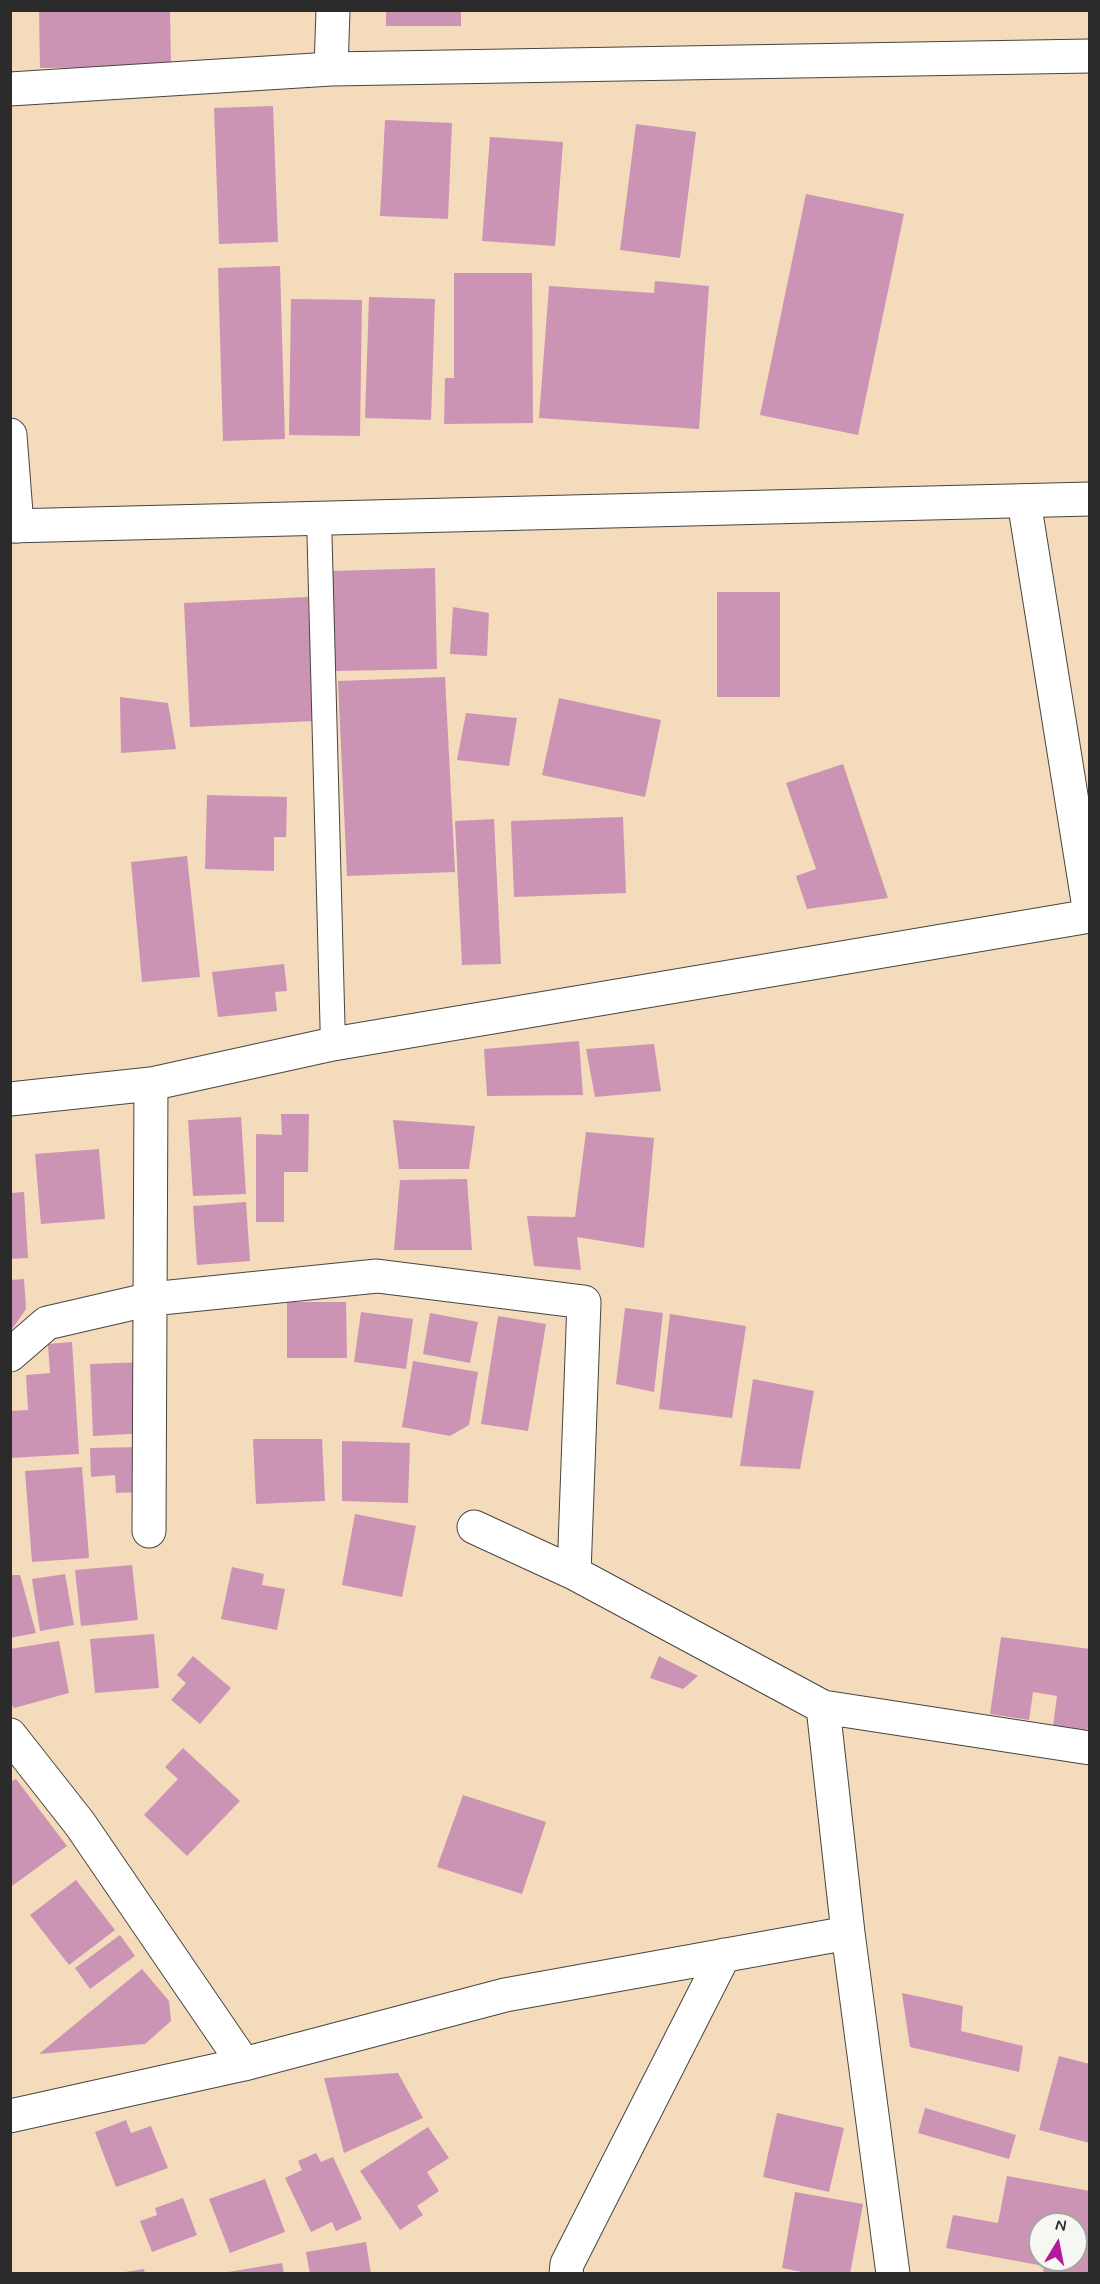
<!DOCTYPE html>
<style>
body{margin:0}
#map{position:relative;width:1100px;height:2284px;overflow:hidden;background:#f3dbbc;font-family:Mynerve,sans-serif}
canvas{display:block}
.frame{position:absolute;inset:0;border:12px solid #2b2b2b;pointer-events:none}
.north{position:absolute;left:1028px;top:2212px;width:60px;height:60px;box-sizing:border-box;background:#f6f6f2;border:2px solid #a5a5a2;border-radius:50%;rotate:10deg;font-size:16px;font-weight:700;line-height:24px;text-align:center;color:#2b2b2b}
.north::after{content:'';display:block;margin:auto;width:21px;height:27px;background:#b5179e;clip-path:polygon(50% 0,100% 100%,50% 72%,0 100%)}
</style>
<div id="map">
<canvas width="1100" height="2284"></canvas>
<div class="frame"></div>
<div class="north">N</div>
</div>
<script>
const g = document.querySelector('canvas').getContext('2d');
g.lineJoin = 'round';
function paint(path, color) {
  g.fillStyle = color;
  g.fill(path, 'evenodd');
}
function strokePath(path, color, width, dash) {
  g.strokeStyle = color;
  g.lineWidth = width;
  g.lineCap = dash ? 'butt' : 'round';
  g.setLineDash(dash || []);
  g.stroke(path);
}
paint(new Path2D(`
 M39,10H170L171,67L40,68Z
 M386,10H461V26H386Z
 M273,106L278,242L219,244L214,108Z
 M385,120L452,123L448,219L380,216Z
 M636,124L696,132L680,258L620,250Z
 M490,137L563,142L555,246L482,241Z
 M806,194L904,214L858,435L760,415Z
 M280,266L285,439L223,441L218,268Z
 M454,273H532L533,423L444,424L445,378H454Z
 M655,281L709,286L699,429L539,418L549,286L654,293Z
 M369,297L435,299L431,420L365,418Z
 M291,299L362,300L360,436L289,435Z
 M435,568L437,669L334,671L332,571Z
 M717,592H780V697H717Z
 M308,597L314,721L190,727L184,603Z
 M453,607L489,613L487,656L450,654Z
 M445,677L455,872L347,876L338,681Z
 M120,697L168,703L176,749L121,753Z
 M559,698L661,720L645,797L542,775Z
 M466,713L517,718L509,766L457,760Z
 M843,764L888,898L807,909L796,876L816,869L786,783Z
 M207,795L287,797L286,837H274V871L205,869Z
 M623,817L626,893L514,897L511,821Z
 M494,819L501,964L462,965L455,821Z
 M187,856L200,977L142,982L131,862Z
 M284,964L287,991L275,992L277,1011L218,1017L212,972Z
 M579,1041L583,1095L487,1096L484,1049Z
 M654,1044L661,1091L595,1097L586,1049Z
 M281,1114H309L308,1172H284V1222H256V1134L282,1135Z
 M241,1117L246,1194L193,1196L188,1120Z
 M393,1120L475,1126L469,1169H399Z
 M586,1132L654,1138L644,1248L577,1237L581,1270L534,1266L527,1216L575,1217Z
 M99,1149L105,1219L41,1224L35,1154Z
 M467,1179L472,1250H394L400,1180Z
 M24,1192L28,1258L10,1259V1193Z
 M246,1202L250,1261L197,1265L193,1206Z
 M24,1279L26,1309L10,1332V1280Z
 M287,1302H346L347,1358H287Z
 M625,1308L663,1313L654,1392L616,1384Z
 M361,1312L413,1319L406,1369L354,1362Z
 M430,1313L478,1322L470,1363L423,1354Z
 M670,1314L746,1326L732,1418L659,1409Z
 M498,1316L546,1324L528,1431L481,1424Z
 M72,1342L79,1454L10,1458V1411L28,1410L26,1375L50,1373L48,1344Z
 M413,1361L478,1372L469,1425L450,1436L402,1427Z
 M145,1362L148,1433L93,1436L90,1364Z
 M753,1379L814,1391L800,1469L740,1466Z
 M253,1439H322L325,1501L256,1504Z
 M342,1441L410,1443L408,1503L342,1501Z
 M140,1447L141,1492L116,1493L115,1475L91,1477L90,1448Z
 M82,1467L89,1558L32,1562L25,1471Z
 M355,1514L416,1526L402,1597L342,1585Z
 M132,1565L138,1620L81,1626L75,1570Z
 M232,1567L264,1574L262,1585L285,1589L277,1630L221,1619Z
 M65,1574L74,1625L40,1631L32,1579Z
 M10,1575H20L36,1633L10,1638Z
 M154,1634L159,1688L95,1693L90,1639Z
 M1001,1637L1090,1649V1715L1087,1731L1053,1726L1057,1696L1033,1692L1029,1720L990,1714Z
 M59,1641L69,1693L14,1708L10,1703V1649Z
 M193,1656L231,1688L200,1724L171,1700L186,1683L177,1675Z
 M659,1656L698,1676L683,1689L650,1678Z
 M183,1748L240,1801L187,1856L144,1815L178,1779L165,1767Z
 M16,1779L67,1846L12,1886L10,1883V1782Z
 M463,1795L546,1822L522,1894L437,1867Z
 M76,1880L115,1930L69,1965L30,1915Z
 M120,1935L135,1956L90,1989L75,1968Z
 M142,1969L169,2001L171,2021L145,2044L39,2054Z
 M902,1993L963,2006L961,2031L1023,2046L1019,2072L910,2047Z
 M1059,2056L1090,2064V2143L1039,2130Z
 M398,2073L423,2118L344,2153L324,2078Z
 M925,2108L1016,2135L1009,2159L918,2133Z
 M777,2113L844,2128L829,2192L763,2177Z
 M126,2120L131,2133L151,2126L168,2168L116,2187L95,2132Z
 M428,2127L449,2158L427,2172L439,2191L417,2206L423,2215L400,2230L360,2171Z
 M316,2153L321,2162L333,2157L362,2219L336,2231L332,2222L311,2232L285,2178L302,2170L298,2161Z
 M1007,2176L1090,2191V2274H1043L1044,2266L946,2248L953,2215L998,2223ZM1040,2224H1076V2260H1040Z
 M265,2179L285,2232L230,2253L209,2199Z
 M795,2192L863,2204L850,2274H812L782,2268Z
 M183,2198L197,2235L152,2252L140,2221L157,2215L155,2208Z
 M366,2242L371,2274H310L306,2252Z
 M282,2263L284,2274H228V2272Z
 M144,2269L145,2274H125V2272Z`), '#cc94b4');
const service = new Path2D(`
 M319,517L333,1044`);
const minor = new Path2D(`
 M331,69L333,10
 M10,89L331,69L1090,56
 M10,435L17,526
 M1024,501L1090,914
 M10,1099L151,1084L333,1044L1090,916
 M10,1355L47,1323L151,1299L377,1276L584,1302L574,1573L823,1707L1090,1748
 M474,1527L574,1573
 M149,1531L151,1084
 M10,1735L80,1824L244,2064
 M848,1933L893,2274
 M10,2116L244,2064L505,1995L848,1933L823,1707
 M566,2274L567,2264L724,1955`);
const tertiary = new Path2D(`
 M10,526L1090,499`);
strokePath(service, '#494541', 26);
strokePath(minor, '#494541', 35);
strokePath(tertiary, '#494541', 35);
strokePath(service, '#fff', 24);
strokePath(minor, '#fff', 33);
strokePath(tertiary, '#fff', 33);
</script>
